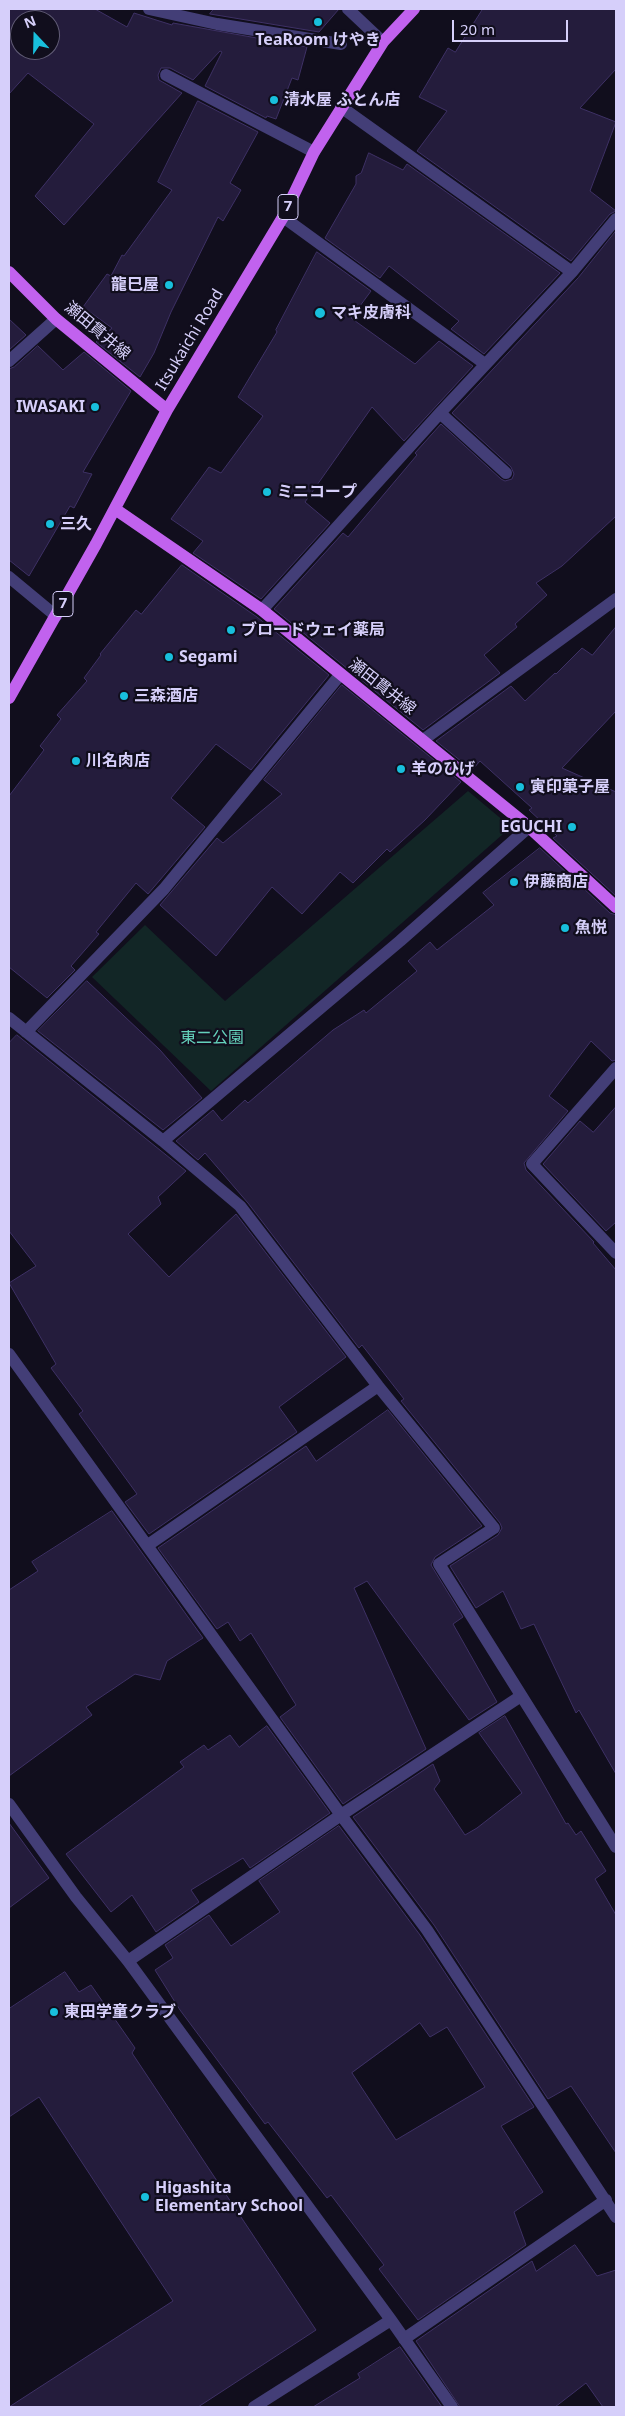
<!DOCTYPE html>
<meta charset="utf-8">
<style>
body{margin:0}
#map{position:relative;width:625px;height:2416px;overflow:hidden;background:#110e1d;font-family:"Noto Sans",sans-serif}
canvas{display:block}
.frame{position:absolute;inset:0;border:10px solid #d6cffa;pointer-events:none}
.north{position:absolute;left:10px;top:10px;width:50px;height:50px;box-sizing:border-box;background:#110e1d;border:1px solid #605b75;border-radius:50%;rotate:339deg;font-size:14px;font-weight:700;line-height:20px;text-align:center;color:#d6cffa}
.north::after{content:'';display:block;margin:auto;width:18px;height:22px;background:#18bfdc;clip-path:polygon(50% 0,100% 100%,50% 72%,0 100%)}
.scale{position:absolute;left:452px;top:20px;width:116px;height:22px;box-sizing:border-box;border:2px solid #d6cffa;border-top:0;padding-left:6px;font-size:15px;line-height:18px;white-space:nowrap;color:#d6cffa;-webkit-text-stroke:4px #110e1d;paint-order:stroke}
</style>
<div id="map">
<canvas width="625" height="2416"></canvas>
<div class="frame"></div>
<div class="north">N</div>
<div class="scale">20 m</div>
</div>
<script>
const g = document.querySelector('canvas').getContext('2d');
g.lineJoin = 'round';
function paint(path, color) {
  g.fillStyle = color;
  g.fill(path, 'evenodd');
}
function strokePath(path, color, width, dash) {
  g.strokeStyle = color;
  g.lineWidth = width;
  g.lineCap = dash ? 'butt' : 'round';
  g.setLineDash(dash || []);
  g.stroke(path);
}
function label(font, color, halo, rows, align = 'center') {
  g.font = font + ' "Noto Sans","Noto Sans JP",sans-serif';
  g.lineWidth = 4.5;
  g.setLineDash([]);
  g.textBaseline = 'middle';
  g.strokeStyle = halo;
  g.fillStyle = color;
  for (const [text, x, y, turn = 0] of rows) {
    g.save();
    g.translate(x, y);
    g.rotate((+turn || 0) * Math.PI / 180);
    g.textAlign = isNaN(turn) ? turn : align;
    if (halo) g.strokeText(text, 0, 0);
    g.fillText(text, 0, 0);
    g.restore();
  }
}
paint(new Path2D(`
 M468,791L511,827L211,1091L92,977L145,925L225,1001Z`), '#122626');
const building = new Path2D(`
 M9,9H95L127,27L134,13L172,25L173,23L307,47L298,80L292,78L276,119L267,116L266,118L205,86L222,52L220,51L193,80L170,68H161L158,75L159,80L182,93L64,225L35,196L94,124L28,73L9,94ZM20,20H50V50H20Z
 M214,9H339L319,32L210,14Z
 M483,9H616V69L580,108L616,122L590,191L616,211L610,214L571,261L417,151L447,111L419,97L448,48L455,52Z
 M198,101L258,132L230,183L241,190L223,221L218,217L171,312L154,353L140,377L96,342L112,328L83,307L107,274L111,276L122,255L124,256L172,190L158,182Z
 M369,153L403,170L407,164L560,273L484,354L451,329L459,321L389,266L380,278L325,238L356,184V176L361,173Z
 M616,231V516L562,566L536,583L547,595L515,624L517,627L484,655L500,673L423,730L274,609L343,533L348,537L417,455L415,453L441,424L501,479L505,481L512,479L514,474L511,467L452,413L578,278Z
 M317,252L371,291L351,318L415,364L439,341L473,366L404,441L372,407L305,502L330,523L261,599L193,553L203,541L171,519L209,467L221,473L263,416L238,397L277,332L276,330Z
 M9,319L26,335L9,350Z
 M38,346L63,370L84,352L131,391L83,472L92,474L74,508L70,506L29,576L9,560V369L14,367Z
 M182,565L257,617L329,675L251,770L216,744L171,798L205,827L148,894L136,883L96,932L99,934L71,966L75,970L47,998L9,967V796L44,750L40,746L61,719L57,715L87,681L84,678L101,655L100,654L136,610L141,614Z
 M616,627V711L562,768L616,792V896L553,838L557,836L529,810L532,808L480,761L472,770L436,741L511,686L525,701L555,673L556,674L582,648L592,655Z
 M342,685L461,782L425,820L390,852L387,849L353,883L340,872L302,914L272,887L216,956L160,905L217,838L223,843L282,794L264,780Z
 M540,848L610,913L616,915V1060L612,1061L591,1041L549,1096L568,1111L524,1163L526,1170L594,1242L593,1243L616,1270V1774L579,1710L576,1713L534,1624L521,1629L503,1591L476,1608L450,1566L498,1535L502,1528L500,1523L401,1401L404,1399L362,1345L359,1348L248,1203L205,1153L198,1160L176,1141L213,1110L222,1121L245,1100L248,1103L333,1030L364,1010L366,1013L417,971L408,961L430,942L437,950L494,905L483,893Z
 M87,981L160,1050L202,1098L163,1130L38,1031Z
 M17,1035L186,1171L158,1197L161,1204L128,1234L169,1277L236,1214L346,1357L279,1407L297,1432L149,1534L125,1502L137,1494L79,1414L83,1411L51,1368L56,1364L9,1283L36,1266L9,1231V1043Z
 M616,1107V1222L606,1231L543,1164L580,1121L593,1132Z
 M388,1410L482,1526L435,1557L431,1565L463,1617L453,1624L497,1702L469,1720L367,1581L354,1588L426,1749L343,1804L280,1717L296,1705L251,1633L240,1641L228,1622L217,1629L158,1548L306,1446L316,1461Z
 M112,1511L203,1638L167,1661L160,1680L135,1674L86,1707L92,1715L9,1776V1590L38,1571L32,1562Z
 M505,1716L566,1824L568,1823L576,1835L581,1831L606,1871L595,1879L616,1915V2153L571,2086L548,2099L434,1925L353,1817L433,1764L440,1781L434,1789L465,1835L477,1828L522,1793L479,1733Z
 M267,1726L330,1813L250,1868L243,1858L191,1890L199,1902L156,1932L132,1895L111,1912L66,1854L184,1767L180,1762L204,1745L208,1750L230,1735L239,1747Z
 M9,1823L49,1878L9,1908Z
 M339,1826L420,1935L534,2107L501,2126L543,2192L514,2212L526,2245L418,2320L379,2269L384,2265L331,2195L327,2198L268,2122L265,2124L180,2010L155,1970L173,1958L165,1945L209,1915L231,1946L280,1912L259,1881ZM420,2023L430,2037L447,2027L485,2087L396,2140L352,2073Z
 M65,1972L79,1992L91,1985L135,2048L132,2053L316,2330L198,2407H9L173,2301L39,2097L9,2117V2009Z
 M575,2245L597,2276L616,2270V2407H603L586,2383L555,2407H460L416,2341L532,2261L536,2271Z
 M400,2347L442,2407H313L360,2378L358,2374Z`);
paint(building, '#241c3c');
strokePath(building, '#3e3165', 1);
strokePath(new Path2D(`
 M149,9L217,24L341,44
 M348,9L383,42
 M166,75L314,152
 M341,107L572,272
 M283,217L485,364
 M9,361L56,319
 M440,413L506,473
 M9,577L56,616
 M262,610L440,413L572,272L616,219
 M423,740L616,599
 M9,1018L163,1141L240,1206L378,1386L494,1528L439,1564L616,1847
 M26,1032L164,889L340,675
 M616,1068L532,1164L616,1253
 M163,1141L400,941L529,827
 M9,1354L341,1815L427,1930L616,2217
 M148,1545L378,1386
 M9,1804L76,1897L128,1961L391,2320L452,2407
 M128,1961L341,1815L521,1696
 M404,2339L606,2200
 M254,2407L391,2320`), '#433e77', 12);
strokePath(new Path2D(`
 M9,272L56,319L167,410
 M115,509L262,610L529,827L616,907
 M9,698L96,544L167,410L283,217L314,152L383,42L414,9`), '#c162ee', 12);
for (const [x, y, r, color] of [
 [318,22,5,"#18bfdc"],
 [274,100,5,"#18bfdc"],
 [169,285,5,"#18bfdc"],
 [320,313,6,"#18bfdc"],
 [95,407,5,"#18bfdc"],
 [267,492,5,"#18bfdc"],
 [50,524,5,"#18bfdc"],
 [231,630,5,"#18bfdc"],
 [169,657,5,"#18bfdc"],
 [124,696,5,"#18bfdc"],
 [76,761,5,"#18bfdc"],
 [401,769,5,"#18bfdc"],
 [520,787,5,"#18bfdc"],
 [572,827,5,"#18bfdc"],
 [514,882,5,"#18bfdc"],
 [565,928,5,"#18bfdc"],
 [54,2012,5,"#18bfdc"],
 [145,2197,5,"#18bfdc"]
]) {
  const dot = new Path2D();
  dot.arc(x, y, r, 0, 2 * Math.PI);
  g.fillStyle = color;
  g.fill(dot);
  strokePath(dot, '#110e1d', 2);
}
for (const [x, y, w] of [
 [288,207,20],
 [63,604,20]
]) {
  const box = new Path2D();
  box.roundRect(x - w / 2, y - 12.5, w, 25, 4);
  g.fillStyle = '#110e1d';
  g.fill(box);
  strokePath(box, '#d6cffa', 1);
}
label('bold 15px', '#d6cffa', null, [
 ["7",288,207],
 ["7",63,604]
]);
label('bold 16px', '#d6cffa', '#110e1d', [
 ["TeaRoom けやき",318,40,"center"],
 ["清水屋 ふとん店",284,100],
 ["龍巳屋",159,285,"right"],
 ["マキ皮膚科",331,313],
 ["IWASAKI",85,407,"right"],
 ["ミニコープ",277,492],
 ["三久",60,524],
 ["ブロードウェイ薬局",241,630],
 ["Segami",179,657],
 ["三森酒店",134,696],
 ["川名肉店",86,761],
 ["羊のひげ",411,769],
 ["寅印菓子屋",530,787],
 ["EGUCHI",562,827,"right"],
 ["伊藤商店",524,882],
 ["魚悦",575,928],
 ["東田学童クラブ",64,2012],
 ["Higashita",155,2188],
 ["Elementary School",155,2206]
], 'left');
label('16px', '#d6cffa', '#110e1d', [
 ["瀬田貫井線",97,331,40],
 ["Itsukaichi Road",190,340,-59],
 ["瀬田貫井線",382,687,38]
]);
label('16px', '#64d1bb', '#110e1d', [
 ["東二公園",212,1038]
]);
</script>
